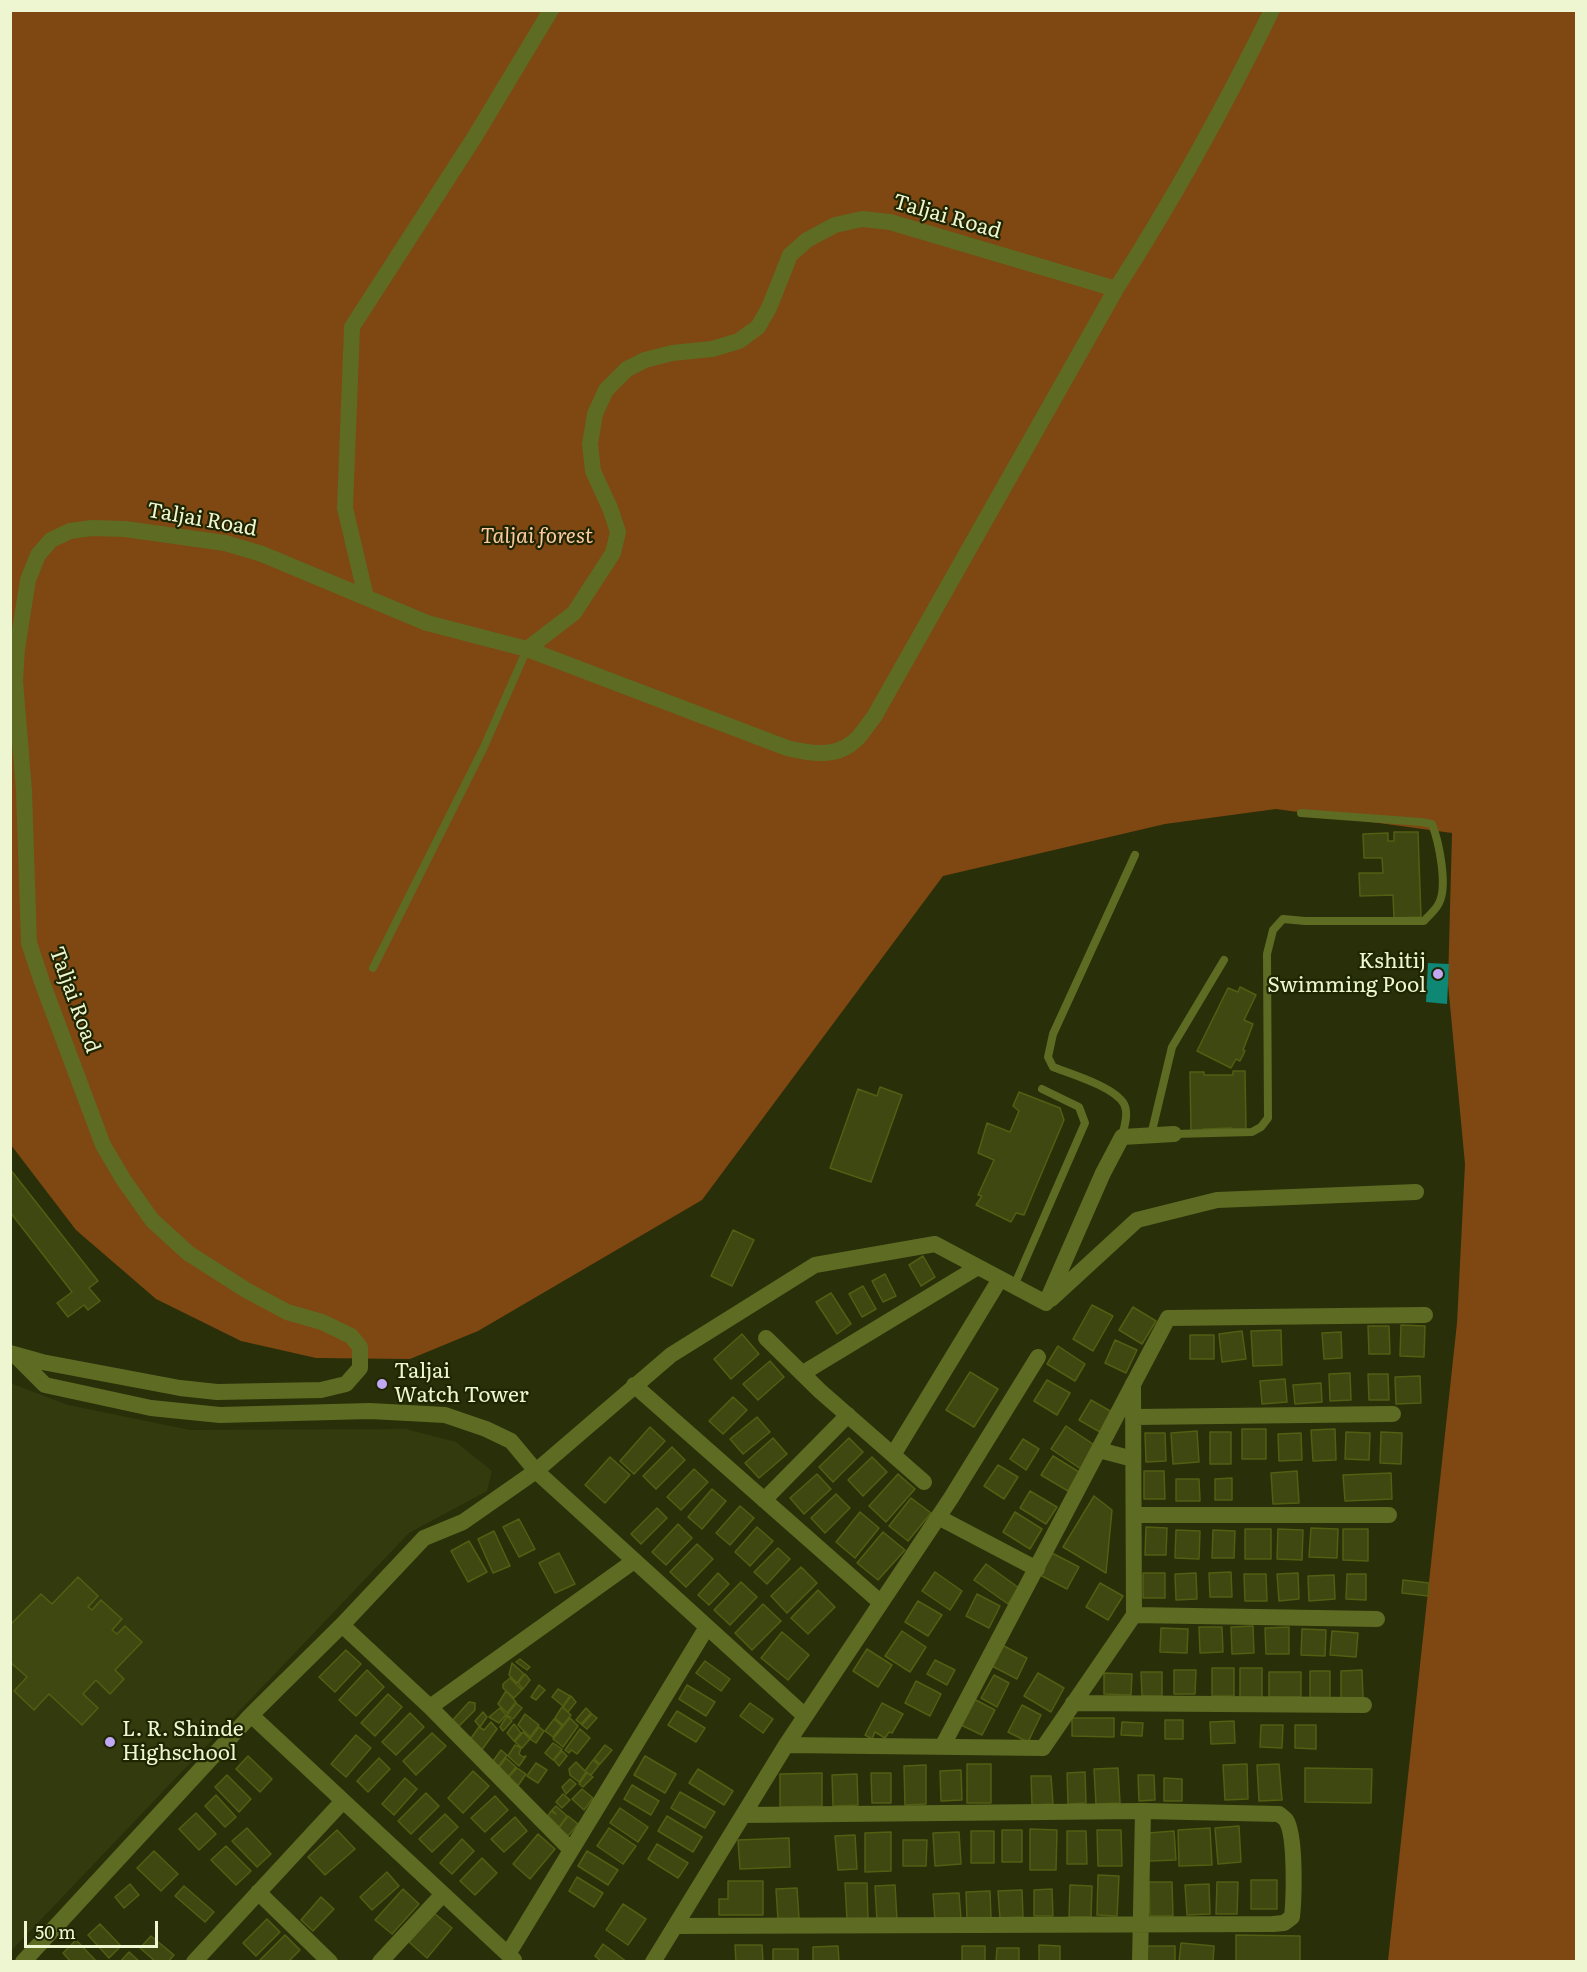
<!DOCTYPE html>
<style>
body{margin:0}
#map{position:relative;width:1587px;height:1972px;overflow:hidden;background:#292f09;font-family:Literata,serif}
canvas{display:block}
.frame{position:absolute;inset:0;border:12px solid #edf6d1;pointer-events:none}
.scale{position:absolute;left:24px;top:1921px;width:134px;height:27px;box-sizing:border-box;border:3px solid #edf6d1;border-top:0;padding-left:8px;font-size:18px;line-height:21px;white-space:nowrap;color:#edf6d1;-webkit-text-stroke:4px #1f2500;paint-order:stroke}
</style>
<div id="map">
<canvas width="1587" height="1972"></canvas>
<div class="frame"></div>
<div class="scale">50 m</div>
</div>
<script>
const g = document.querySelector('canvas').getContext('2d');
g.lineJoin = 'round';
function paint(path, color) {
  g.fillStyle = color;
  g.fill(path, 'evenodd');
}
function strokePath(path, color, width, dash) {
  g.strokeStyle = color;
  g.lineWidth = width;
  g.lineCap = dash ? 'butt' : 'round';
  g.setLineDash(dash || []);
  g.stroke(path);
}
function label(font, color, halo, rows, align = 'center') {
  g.font = font + ' Literata,serif';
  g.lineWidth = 4.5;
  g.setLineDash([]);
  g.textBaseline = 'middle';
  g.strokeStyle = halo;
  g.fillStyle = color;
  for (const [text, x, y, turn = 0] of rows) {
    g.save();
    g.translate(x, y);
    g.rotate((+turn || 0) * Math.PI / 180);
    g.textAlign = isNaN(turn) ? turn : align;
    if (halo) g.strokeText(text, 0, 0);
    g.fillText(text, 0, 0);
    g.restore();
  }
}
paint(new Path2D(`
 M10,1383L68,1405L190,1430L406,1429L456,1442L492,1471L487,1491L409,1533L11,1951Z`), '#333a0e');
paint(new Path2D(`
 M10,11H1576V1961H1388L1457,1323L1465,1164L1448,984L1452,833L1276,809L1165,824L943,876L702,1200L478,1331L410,1359L316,1358L241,1341L156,1299L76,1230L11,1145Z`), '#7f4711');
paint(new Path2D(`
 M1428,963L1449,964L1447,1004L1426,1002Z`), '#0f8775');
const building = new Path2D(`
 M1394,832H1418L1421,917L1394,918L1393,895L1360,896L1359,873H1383L1382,858H1364L1363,834L1388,833V841H1394Z
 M1240,987L1256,995L1244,1020L1253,1024L1243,1050L1245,1051L1240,1061L1236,1059L1231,1068L1197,1051L1228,988L1238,992Z
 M1233,1071H1245L1246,1131H1232V1128L1203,1129L1202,1132H1191L1190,1072H1204V1075H1233Z
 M880,1087L902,1095L871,1182L830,1168L858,1089L877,1096Z
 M1019,1092L1060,1108L1064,1120L1024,1215L1016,1213L1011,1222L976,1205L982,1196L978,1195L994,1160L978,1153L987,1123L1010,1132L1019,1111L1013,1106Z
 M10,1169L98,1281L89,1288L100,1301L88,1310L84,1305L68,1317L57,1303L72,1292L10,1212Z
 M733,1230L754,1240L732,1286L711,1276Z
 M923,1256L935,1277L921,1286L909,1265Z
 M885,1274L896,1296L883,1302L872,1281Z
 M863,1286L876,1309L862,1317L849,1294Z
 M831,1293L851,1324L837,1334L816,1302Z
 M1092,1305L1113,1316L1093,1351L1073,1339Z
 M1133,1307L1156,1321L1142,1344L1119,1330Z
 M1401,1325L1425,1326L1424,1357L1400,1356Z
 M1368,1326H1389L1390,1354H1369Z
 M1281,1330L1282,1365L1253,1366L1251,1331Z
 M1242,1331L1246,1359L1222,1362L1219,1334Z
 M1341,1332L1342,1358L1324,1359L1322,1333Z
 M742,1334L759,1354L731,1379L714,1359Z
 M1190,1335H1214V1359H1190Z
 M1115,1340L1137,1350L1126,1373L1105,1363Z
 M1058,1346L1085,1364L1075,1381L1047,1364Z
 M770,1361L784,1377L758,1400L743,1384Z
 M970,1372L998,1389L974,1427L946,1410Z
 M1350,1373L1351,1400L1330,1401L1329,1374Z
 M1368,1374H1388L1389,1400H1369Z
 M1420,1376L1421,1403L1396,1404L1395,1377Z
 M1285,1379L1287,1402L1262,1404L1260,1381Z
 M1047,1380L1070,1393L1057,1415L1034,1401Z
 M1321,1383L1322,1402L1295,1404L1293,1385Z
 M733,1397L747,1410L723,1434L709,1421Z
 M1091,1400L1112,1412L1100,1432L1079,1420Z
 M757,1417L770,1432L743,1454L730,1439Z
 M1066,1426L1096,1446L1081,1469L1051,1449Z
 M650,1427L665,1441L634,1474L620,1461Z
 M1242,1429H1266V1459H1242Z
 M1335,1429L1336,1460L1313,1461L1311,1430Z
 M1197,1431L1199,1462L1173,1464L1171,1433Z
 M1210,1432H1231V1464H1210Z
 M1346,1432L1370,1433L1369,1460L1345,1459Z
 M1381,1432L1402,1433L1401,1464L1380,1463Z
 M1145,1433H1165L1166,1461L1146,1462Z
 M1301,1433L1302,1460L1279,1461L1278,1434Z
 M773,1438L787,1454L759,1478L745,1463Z
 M849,1438L863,1452L833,1482L819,1467Z
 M1023,1439L1039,1449L1026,1470L1010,1459Z
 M672,1447L685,1460L656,1489L643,1476Z
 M1053,1456L1079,1472L1068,1491L1041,1475Z
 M610,1457L630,1475L605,1503L585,1485Z
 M872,1457L887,1472L863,1496L848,1480Z
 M998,1465L1018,1477L1004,1499L984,1486Z
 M694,1469L708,1482L681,1510L667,1497Z
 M1144,1471H1164L1165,1499H1144Z
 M1297,1471L1299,1503L1273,1504L1271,1473Z
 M1391,1473L1392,1499L1345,1501L1343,1475Z
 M817,1474L831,1489L804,1514L790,1498Z
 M898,1474L915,1489L886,1522L869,1506Z
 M1232,1478V1500H1215V1479Z
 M1176,1479H1199L1200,1501H1176Z
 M712,1489L726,1501L702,1529L688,1517Z
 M1030,1491L1057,1507L1046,1524L1020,1508Z
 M836,1494L850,1508L825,1533L811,1518Z
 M1094,1496L1112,1510L1106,1573L1063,1547Z
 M911,1498L931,1513L908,1541L889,1526Z
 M740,1506L754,1518L730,1545L716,1533Z
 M657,1508L667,1518L641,1544L631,1534Z
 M860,1512L879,1528L855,1558L836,1542Z
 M1015,1512L1042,1529L1030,1549L1003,1532Z
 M519,1519L535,1549L519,1557L503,1527Z
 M678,1524L692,1538L666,1565L652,1552Z
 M757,1527L773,1541L750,1566L735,1552Z
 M1146,1527L1167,1528L1166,1555H1145Z
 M1311,1528L1338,1529L1337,1558L1309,1557Z
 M1245,1529H1271V1559H1245Z
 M1278,1529L1303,1530L1302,1560L1277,1559Z
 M1343,1529H1368V1561L1343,1560Z
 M1176,1530L1200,1531L1199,1559L1175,1558Z
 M1213,1530L1235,1531L1234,1558H1212Z
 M494,1531L510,1566L493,1573L478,1539Z
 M883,1532L905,1550L878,1580L857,1563Z
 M469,1541L487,1572L468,1582L451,1551Z
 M697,1544L713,1559L686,1587L670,1572Z
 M778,1548L790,1559L767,1584L754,1572Z
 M559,1553L575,1584L555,1593L539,1563Z
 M1052,1553L1079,1567L1067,1589L1040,1575Z
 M986,1564L1019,1588L1008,1604L974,1580Z
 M801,1567L817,1583L787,1613L771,1596Z
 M935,1572L962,1591L950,1610L922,1591Z
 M1231,1572L1232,1597H1210L1209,1573Z
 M718,1573L729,1584L709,1605L698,1595Z
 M1143,1573H1165V1598H1143Z
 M1196,1573L1197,1599L1176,1600L1175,1574Z
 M1298,1573L1299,1599L1279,1601L1277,1574Z
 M1244,1574H1266L1267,1601H1245Z
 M1347,1574H1366V1600L1346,1599Z
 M1334,1575L1335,1599L1309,1601L1308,1576Z
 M78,1577L98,1596L88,1607L92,1610L101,1600L122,1619L112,1630L117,1634L125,1626L142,1642L115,1670L124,1679L110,1694L96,1680L83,1694L98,1708L82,1725L49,1694L34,1710L14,1691L27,1677L10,1662V1625L41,1594L52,1604Z
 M1403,1580L1429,1583L1428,1596L1402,1593Z
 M741,1582L757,1597L730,1625L714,1610Z
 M1100,1583L1123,1596L1108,1620L1086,1607Z
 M818,1590L835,1607L808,1634L791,1618Z
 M977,1594L1000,1606L989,1628L966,1616Z
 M918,1601L942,1615L928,1636L905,1622Z
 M763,1604L781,1621L752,1650L735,1633Z
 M1253,1626L1254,1653L1232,1654L1231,1627Z
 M1199,1627H1222L1223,1652L1200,1653Z
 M1289,1627V1654H1266L1265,1628Z
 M1161,1628L1188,1629L1187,1653L1160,1652Z
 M1302,1629L1326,1630L1325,1656L1301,1655Z
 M902,1631L926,1647L910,1672L885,1656Z
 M1332,1631L1358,1633L1356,1657L1330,1655Z
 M782,1632L809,1655L788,1680L761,1658Z
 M1002,1645L1027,1658L1017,1679L992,1666Z
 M867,1649L892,1665L878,1687L853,1671Z
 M346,1650L361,1664L335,1692L319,1677Z
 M520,1659L530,1667L527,1670L516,1662Z
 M935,1660L955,1670L947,1685L927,1674Z
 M705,1661L730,1679L721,1691L696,1673Z
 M512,1663L524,1674L517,1683L509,1675Z
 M1212,1668H1234V1696H1212Z
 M1240,1668H1262V1699H1240Z
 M367,1670L384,1687L356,1716L339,1700Z
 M1174,1670H1196L1195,1694H1174Z
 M1362,1670L1363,1698H1341V1671Z
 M1310,1671H1330V1698H1310Z
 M1141,1672H1162V1696H1142Z
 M1269,1672H1301V1697H1269Z
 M1038,1673L1064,1688L1051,1712L1024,1696Z
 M1104,1673L1132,1674L1131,1695L1104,1694Z
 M525,1674L530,1680L523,1689L518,1683Z
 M994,1675L1009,1683L997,1707L981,1698Z
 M510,1678L522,1690L514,1698L503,1688V1684Z
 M916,1681L941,1694L930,1716L905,1703Z
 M539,1685L545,1690L536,1700L531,1697Z
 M687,1685L715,1702L706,1716L679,1699Z
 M558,1689L570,1696L563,1706L552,1697Z
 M506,1691L516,1702L507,1713L498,1704Z
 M388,1694L402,1707L375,1736L361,1723Z
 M571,1696L576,1702L568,1712L563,1707Z
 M974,1699L995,1710L982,1735L961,1725Z
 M469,1702L475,1703V1710L456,1729L450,1723Z
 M516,1703L522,1708L513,1719L507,1715Z
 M750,1703L773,1719L763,1733L740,1716Z
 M882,1703L903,1714L892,1733L889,1732L885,1738L875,1732L872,1739L865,1735Z
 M1022,1705L1041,1715L1028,1742L1008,1732Z
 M562,1707L571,1715L563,1725L555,1718Z
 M500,1708L506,1715L499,1723L489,1717Z
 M586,1708L591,1713L581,1724L576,1720Z
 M677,1711L705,1728L696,1742L668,1725Z
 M483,1712L487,1717L480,1727L475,1721Z
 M410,1713L424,1727L396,1755L382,1742Z
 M525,1714L539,1725L530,1737L518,1725Z
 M592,1714L597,1718L587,1729L582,1725Z
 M507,1716L512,1721L503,1731L500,1727Z
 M570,1718L578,1726L563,1747L553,1739Z
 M1072,1718H1114V1737L1072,1736Z
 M554,1719L562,1726L553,1737L545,1731Z
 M1165,1720H1183V1739H1165Z
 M1234,1721L1235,1743L1211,1744L1210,1722Z
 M491,1722L497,1729L481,1751L469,1741L479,1727L484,1730Z
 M1122,1722L1143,1723L1142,1736L1121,1735Z
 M514,1724L521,1733L514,1741L507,1733Z
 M1261,1725H1283L1282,1748L1260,1747Z
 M1295,1725H1316V1749L1295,1748Z
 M539,1727L544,1731L536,1743L530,1739Z
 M580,1729L590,1738L577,1754L571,1750L569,1753L565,1750Z
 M523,1732L530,1739L522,1748L515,1742Z
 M432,1733L446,1746L416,1775L403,1761Z
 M356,1735L371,1748L346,1777L331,1764Z
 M553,1743L562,1749L553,1760L545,1753Z
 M515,1745L521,1748L519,1754L523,1757L526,1756L519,1766L508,1756Z
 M605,1745L612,1750L600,1764L594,1759Z
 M501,1750L507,1755L497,1768L491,1764Z
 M562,1751L567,1756L559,1766L554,1760Z
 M248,1756L272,1779L260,1792L236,1769Z
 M645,1756L676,1774L665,1793L634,1775Z
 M379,1758L390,1769L368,1792L357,1781Z
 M506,1758L516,1767L507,1778L497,1770Z
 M593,1760L599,1765L591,1775L585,1771Z
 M576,1762L586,1772L579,1782L570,1775L569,1769Z
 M536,1763L547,1770L538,1783L527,1776Z
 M967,1764H991V1803H967Z
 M1247,1764L1248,1799L1225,1800L1223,1765Z
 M1279,1764L1282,1800L1259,1801L1257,1765Z
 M926,1765V1804L905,1805L904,1766Z
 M517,1768L526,1774L517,1787L507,1779Z
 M1118,1768L1120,1803L1096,1804L1094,1769Z
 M1305,1768L1372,1769L1371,1803L1305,1802Z
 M698,1769L733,1791L724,1805L689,1783Z
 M961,1770L962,1800L941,1801L940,1771Z
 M473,1771L489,1786L463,1813L448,1798Z
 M1085,1772L1086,1803L1068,1804L1067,1773Z
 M587,1773L593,1777L583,1787L579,1784Z
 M822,1773V1806L780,1807V1774Z
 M871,1773H891V1803H872Z
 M857,1774L858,1805L833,1806L832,1775Z
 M227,1775L251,1799L239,1812L215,1787Z
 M1138,1775H1154L1155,1800L1139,1801Z
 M1031,1776H1051L1053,1804L1032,1805Z
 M405,1778L417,1789L394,1815L382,1804Z
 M1164,1778L1182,1779V1801H1164Z
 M570,1779L576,1784L566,1794L562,1787Z
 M632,1785L659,1801L651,1815L624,1799Z
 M582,1789L593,1798L584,1810L572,1799Z
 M680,1792L715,1812L705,1828L671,1808Z
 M426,1793L439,1806L411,1834L398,1821Z
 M563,1794L570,1800L562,1808L556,1802Z
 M216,1795L236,1817L225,1827L205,1806Z
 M495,1796L508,1810L485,1832L471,1818Z
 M556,1806L567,1816L559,1827L548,1816L551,1811L556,1814L552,1810Z
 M620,1808L648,1827L638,1842L610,1823Z
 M196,1813L216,1834L199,1850L179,1829Z
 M445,1814L458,1827L432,1852L419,1839Z
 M568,1816L578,1824L568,1836L559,1828Z
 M667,1816L702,1837L693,1852L658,1831Z
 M515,1817L527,1831L504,1852L491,1839Z
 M1239,1826L1241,1862L1218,1864L1215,1828Z
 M247,1828L271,1854L257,1867L232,1841Z
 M609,1828L636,1846L623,1864L597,1846Z
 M1210,1828L1212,1865L1179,1866L1178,1830Z
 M1030,1829L1057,1830L1056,1870H1030Z
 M337,1830L355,1849L325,1875L308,1857Z
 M1002,1830H1022V1862H1002Z
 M1097,1830H1121L1122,1866H1098Z
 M971,1831H994V1863H971Z
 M1067,1831H1086L1087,1864H1067Z
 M1174,1831L1176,1860L1149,1861L1148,1833Z
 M891,1832V1871L865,1872V1833Z
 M959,1832L961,1864L935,1866L933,1833Z
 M538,1834L555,1849L530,1879L513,1864Z
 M855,1835L857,1869L838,1870L835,1836Z
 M789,1838L790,1867L740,1869L738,1840Z
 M462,1839L474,1851L452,1874L440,1863Z
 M903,1840H927L926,1866H903Z
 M657,1844L688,1863L678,1878L648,1859Z
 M226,1846L251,1871L236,1885L211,1860Z
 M154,1851L178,1874L161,1891L137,1868Z
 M587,1851L618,1870L608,1885L578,1866Z
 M482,1858L497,1873L475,1895L460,1881Z
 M387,1872L399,1886L372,1910L360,1897Z
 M1098,1875L1119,1876L1117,1916L1097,1915Z
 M577,1877L603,1893L594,1907L569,1891Z
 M1251,1880H1277V1909H1251Z
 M728,1881H763V1915H719V1899H728Z
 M1149,1882H1172L1173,1916H1150Z
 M1217,1882H1238L1237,1914H1216Z
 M845,1883H867L868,1919H847Z
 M130,1884L139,1895L124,1908L115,1897Z
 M1209,1884L1210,1914L1187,1915L1185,1885Z
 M895,1885L897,1920L877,1921L875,1886Z
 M1070,1885L1092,1886L1091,1917H1069Z
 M184,1886L214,1912L205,1922L175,1896Z
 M797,1888L799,1918L778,1920L776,1889Z
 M403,1889L419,1904L392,1934L375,1920Z
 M1052,1889L1053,1916H1034V1890Z
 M1022,1890L1023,1917L1000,1918L998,1891Z
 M990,1891L991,1918L967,1919L966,1892Z
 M959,1893L961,1919L935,1921L933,1894Z
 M321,1897L334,1909L313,1931L301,1920Z
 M623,1904L646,1919L628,1945L606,1930Z
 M434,1913L452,1928L427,1958L409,1942Z
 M267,1919L280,1932L256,1956L243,1943Z
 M100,1924L121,1946L109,1958L88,1935Z
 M285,1935L300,1950L288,1962H258Z
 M1236,1935L1300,1936V1962H1236Z
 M151,1936L174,1955L168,1962H156L140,1948Z
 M76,1940L97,1962H71L63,1953Z
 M1181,1943L1214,1946L1213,1962H1179Z
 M603,1944L627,1962H602L595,1956Z
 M735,1945H762L763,1962H736Z
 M1039,1945L1060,1946V1962H1039Z
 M838,1946L839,1962H813V1947Z
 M962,1946H985V1962H962Z
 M1146,1946H1175V1962H1146Z
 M997,1948H1019V1962H996Z
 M773,1949H798V1962H773Z
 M129,1952L140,1962H120Z`);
paint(building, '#3f4810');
strokePath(building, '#535e13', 1.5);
strokePath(new Path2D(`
 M373,968L484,747L527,649
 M1174,1134L1252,1132L1261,1127L1268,1118L1267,954L1273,930L1283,919L1305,921H1424C1429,915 1436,910 1439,903C1448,886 1439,842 1432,824L1421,822L1301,813
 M1151,1135L1172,1047L1224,960
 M1122,1137C1124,1127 1129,1114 1124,1104C1115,1087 1071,1074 1053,1067L1048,1057L1053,1034L1135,855
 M1014,1286L1085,1123L1079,1107L1042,1089`), '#5e6b23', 8);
strokePath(new Path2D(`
 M366,597L345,508L352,327L474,138L551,10
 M527,649L787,748C807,753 834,758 852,743C861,737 867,725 874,717L1116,289
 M1051,1299L1137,1220L1217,1200L1416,1192
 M766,1338L820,1391L924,1482
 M10,1353L42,1362L180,1388L217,1392L321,1390L346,1384L360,1368V1347L351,1336L322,1322L287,1312L246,1290L188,1253L152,1220L123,1179L103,1145L42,982L29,943L24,791L15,681L17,649L28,580L38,555L51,540L70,531L92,528L125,529L225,543L262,554L427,623L527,649L574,613L613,553L618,532L610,508L593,471L590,444L595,414L606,390L627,369L645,360L672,353L712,349L739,341L758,327L769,308L790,255L807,240L835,225L862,219L890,222L1116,289C1173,200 1225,106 1272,10
 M17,1357L45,1385L151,1408L220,1415L370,1411L445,1415L486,1429L511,1441L536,1471L805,1716
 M803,1373L978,1267
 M634,1385L880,1602
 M1134,1417L1393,1414
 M1099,1450L1133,1459
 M893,1455L1000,1279
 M764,1500L848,1415
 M1135,1515H1389
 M938,1517L1037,1569
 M1134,1615L1377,1619
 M342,1625L430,1707L570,1849
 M1073,1703L1364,1705
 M430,1707L634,1561
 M251,1715L514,1960
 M786,1745L1043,1748L1134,1615L1133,1384
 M942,1747L1168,1318L1425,1315
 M258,1892L330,1962
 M675,1926L1273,1924L1284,1923L1292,1917C1294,1898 1296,1835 1286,1820C1285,1818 1281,1816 1279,1814L1143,1811L744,1815
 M508,1954L707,1627
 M23,1962L251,1715L342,1625L424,1538L463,1522L536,1471L671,1355L815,1265L935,1244L1046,1303L1103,1173L1122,1137L1174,1134
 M194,1962L343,1801
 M380,1962L443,1894
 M653,1962L786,1745L951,1498L1038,1357
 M1140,1962L1143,1811`), '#5e6b23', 16);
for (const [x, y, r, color] of [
 [1438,974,6,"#c0a8f4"],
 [382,1384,6,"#c0a8f4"],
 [110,1742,6,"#c0a8f4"]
]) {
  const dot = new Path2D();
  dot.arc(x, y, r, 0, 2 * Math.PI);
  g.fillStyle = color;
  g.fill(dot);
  strokePath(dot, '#1f2500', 2);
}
label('21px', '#edf6d1', '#1f2500', [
 ["Taljai Road",947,217,16],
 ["Taljai Road",202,520,10],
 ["Taljai Road",74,1000,70]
]);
label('italic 21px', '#fdc9a2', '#1f2500', [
 ["Taljai forest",537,537]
]);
label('21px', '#edf6d1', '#1f2500', [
 ["Kshitij",1426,962,"right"],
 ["Swimming Pool",1426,986,"right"],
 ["Taljai",394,1372],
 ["Watch Tower",394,1396],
 ["L. R. Shinde",122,1730],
 ["Highschool",122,1754]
], 'left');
</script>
